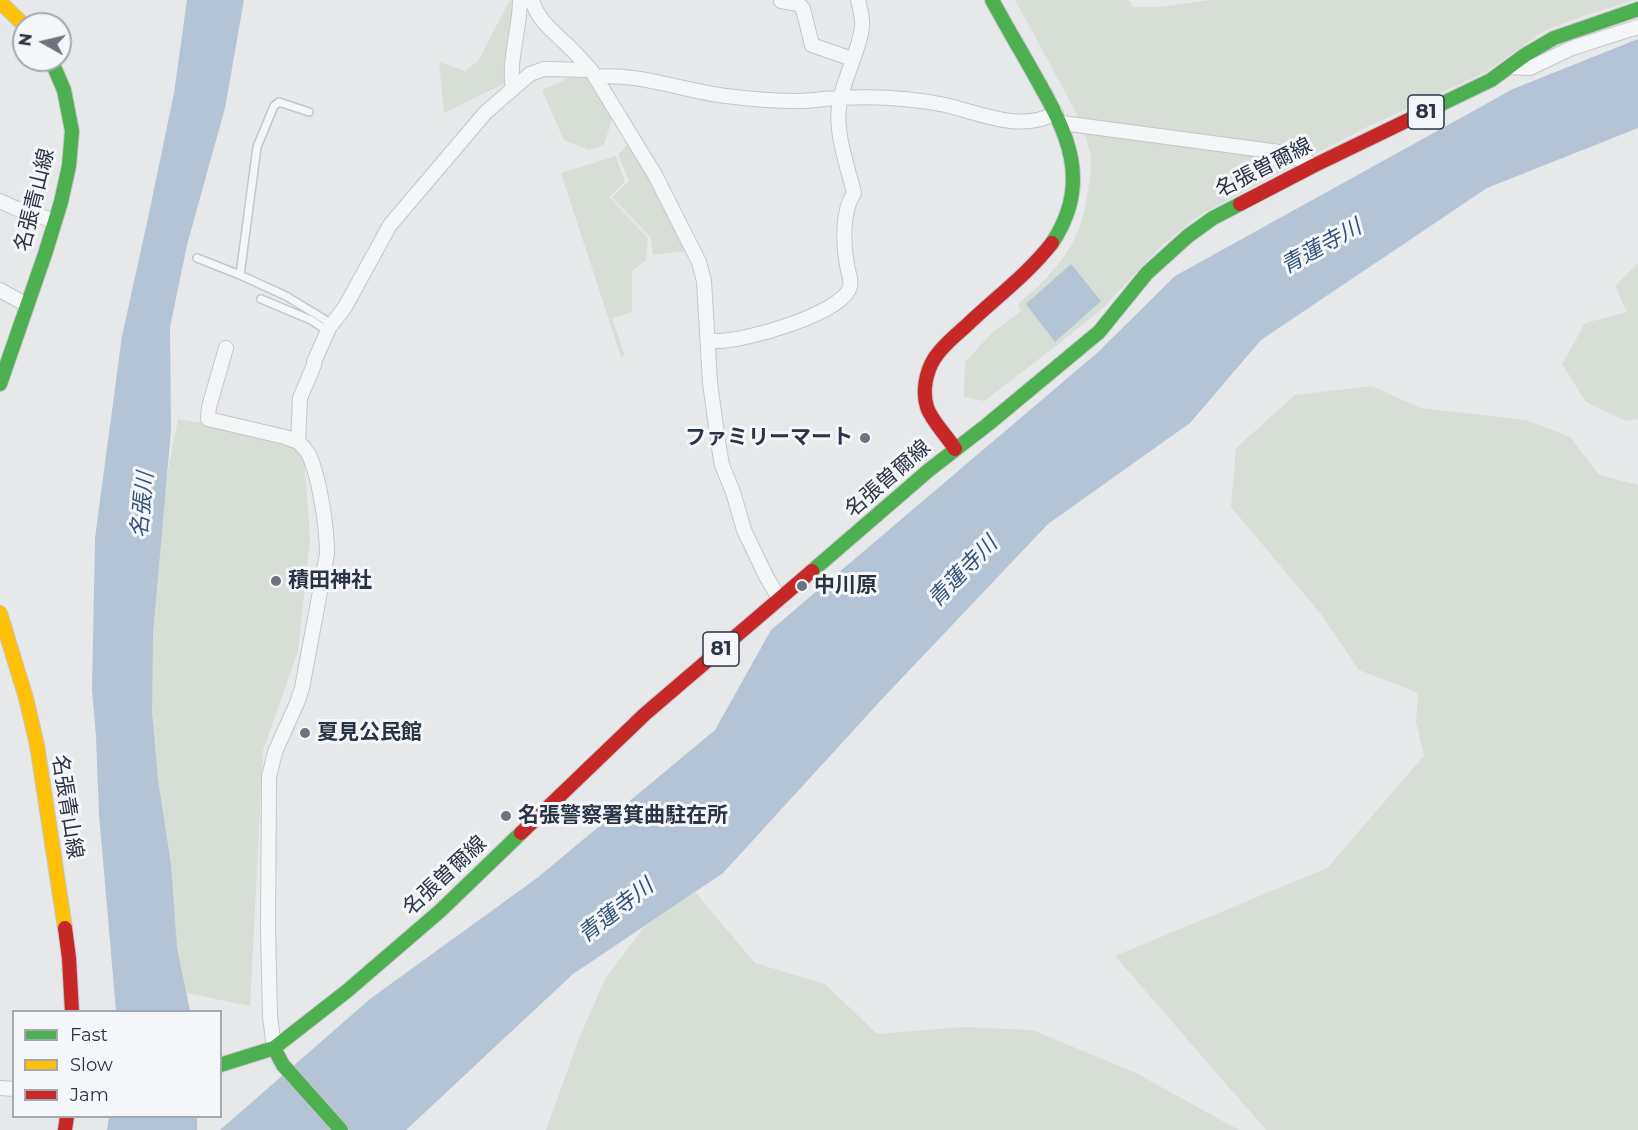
<!DOCTYPE html>
<meta charset="utf-8">
<style>
body{margin:0}
#map{position:relative;width:1638px;height:1130px;overflow:hidden;background:#e6e8ea;font-family:Montserrat,sans-serif}
canvas{display:block}
.legend{position:absolute;left:12px;top:1010px;width:210px;height:108px;box-sizing:border-box;background:#f4f6f9;border:2px solid #a4a8b1;margin:0;padding:8px 10px;list-style:none;font-size:18px;color:#2b3445}
.legend li{display:flex;align-items:center;gap:12px;height:30px}
.legend b{width:30px;border:2px solid #a4a8b1}
.north{position:absolute;left:12px;top:12px;width:60px;height:60px;box-sizing:border-box;background:#f4f6f9;border:2px solid #a4a8b1;border-radius:50%;rotate:278deg;font-size:16px;font-weight:700;line-height:24px;text-align:center;color:#2b3445}
.north::after{content:'';display:block;margin:auto;width:21px;height:27px;background:#6c737f;clip-path:polygon(50% 0,100% 100%,50% 72%,0 100%)}
</style>
<div id="map">
<canvas width="1638" height="1130"></canvas>
<ul class="legend">
<li><b style="height:8px;background:#4caf50"></b>Fast</li>
<li><b style="height:8px;background:#ffc107"></b>Slow</li>
<li><b style="height:8px;background:#c62828"></b>Jam</li>
</ul>
<div class="north">N</div>
</div>
<script>
const g = document.querySelector('canvas').getContext('2d');
g.lineJoin = 'round';
function paint(path, color) {
  g.fillStyle = color;
  g.fill(path, 'evenodd');
}
function strokePath(path, color, width, dash) {
  g.strokeStyle = color;
  g.lineWidth = width;
  g.lineCap = dash ? 'butt' : 'round';
  g.setLineDash(dash || []);
  g.stroke(path);
}
function label(font, color, halo, rows, align = 'center') {
  g.font = font + ' Montserrat,"Noto Sans JP",sans-serif';
  g.lineWidth = 6;
  g.setLineDash([]);
  g.textBaseline = 'middle';
  g.strokeStyle = halo;
  g.fillStyle = color;
  for (const [text, x, y, turn = 0] of rows) {
    g.save();
    g.translate(x, y);
    g.rotate((+turn || 0) * Math.PI / 180);
    g.textAlign = isNaN(turn) ? turn : align;
    if (halo) g.strokeText(text, 0, 0);
    g.fillText(text, 0, 0);
    g.restore();
  }
}
paint(new Path2D(`
 M510,0L515,2L505,83L444,113L439,62L465,71L478,61Z
 M1015,0H1128L1133,7H1161L1210,0H1635L1586,15L1544,31L1486,72L1365,128L1203,213L1163,244L1102,309L1056,346L984,401L964,397L965,362L992,333L1021,311L1018,304C1057,271 1082,243 1088,190C1090,178 1092,165 1090,153C1085,125 1070,102 1057,77C1043,51 1029,26 1015,0Z
 M589,69L612,119L604,145L589,150L564,140L542,90Z
 M629,142L686,251L653,255L651,238L612,197L629,181L618,155Z
 M616,156L625,182L609,197L648,238L646,260L632,271V312L612,318L625,356L621,357L561,173Z
 M1638,263V419L1626,421L1586,402L1562,364L1585,323L1627,312L1615,286Z
 M1372,386L1420,408L1526,420L1570,437L1599,475L1638,485V1130H1266L1115,956L1327,868L1424,756L1416,722L1418,693L1359,670L1320,613L1231,507L1236,448L1295,395Z
 M178,419L203,423L295,446L304,457L310,539L298,651L263,751L250,1006L182,992L138,624Z
 M695,892L755,963L825,984L877,1034L964,1027L1032,1030L1134,1072L1239,1130H546L578,1041L605,979L645,926Z`), '#d6ded6');
paint(new Path2D(`
 M187,0H244L225,108L187,245L170,327L171,430L153,633L152,712L158,780L171,864L177,948L190,1011H116L99,814L96,737L92,689L95,538L122,336L148,218L174,93Z
 M1638,39V128L1487,188L1261,340L1190,423L1048,524L883,698L723,873L573,974L406,1130H220L370,999L537,878L715,730L771,630L1097,353L1175,276L1513,89Z
 M1071,264L1101,301L1055,342L1026,304Z
 M109,1117H197V1130H107Z`), '#b4c4d5');
const lane = new Path2D(`
 M197,258L240,275L286,296L332,324
 M240,275L257,147L274,106L279,102L309,112
 M261,299L311,320L328,331`);
const street = new Path2D(`
 M532,0C537,19 551,29 564,42C574,51 582,60 591,70L655,175L699,262L704,281L710,383L719,448L722,465L733,492L744,530L766,576L779,598
 M781,1L799,4L803,9L812,45L852,59
 M1508,67L1530,68L1572,48L1638,27
 M595,77C635,72 685,91 726,96C749,99 775,101 799,101C813,101 826,98 840,98C874,96 911,98 945,105C981,113 1020,133 1056,113
 M513,89C508,60 520,29 520,0
 M1062,123L1279,152L1315,165
 M0,201L15,208L55,221
 M0,290L27,305
 M708,338C708,339 716,341 716,341C743,342 842,314 850,287C852,280 848,273 847,265C843,243 842,211 854,193C848,168 835,132 839,107C842,80 859,53 862,27C863,18 860,9 858,0
 M226,348L209,407L208,419L285,437L298,442
 M274,1048L270,1016L268,928L269,777L275,752L297,703L302,688L327,554C327,528 320,481 310,457C307,451 303,446 298,442L300,398L314,365V362L329,328L345,307L390,225L486,112L530,74L544,69L591,70
 M0,1088L14,1089`);
const fast = new Path2D(`
 M992,0C1006,26 1021,51 1035,76C1067,132 1093,182 1052,243
 M1433,108L1491,80L1525,55L1554,38L1638,9
 M0,384L45,254L61,202L69,166L72,131L64,90L51,60
 M812,571L929,470L987,425L1099,332L1147,273L1188,236L1213,218L1240,204
 M274,1048L283,1065L341,1130
 M220,1065L274,1048L347,991L440,911L521,833`);
const slow = new Path2D(`
 M0,2L24,25
 M0,613L26,698L37,745L65,928`);
const jam = new Path2D(`
 M1240,204L1315,165L1433,108
 M955,449C947,436 931,420 927,407C922,392 926,372 934,359C942,346 955,336 966,326C995,298 1027,275 1052,243
 M521,833L645,714L812,571
 M65,928L69,958L72,1012
 M65,1130L67,1116`);
strokePath(lane, '#c4c6c8', 10);
strokePath(street, '#c4c6c8', 16);
strokePath(fast, '#c4c6c8', 16);
strokePath(slow, '#c4c6c8', 16);
strokePath(jam, '#c4c6c8', 16);
strokePath(lane, '#f5f6f7', 7);
strokePath(street, '#f5f6f7', 14);
strokePath(fast, '#4caf50', 14);
strokePath(slow, '#ffc107', 14);
strokePath(jam, '#c62828', 14);
for (const [x, y, r, color] of [
 [865,438,6,"#6c737f"],
 [276,581,6,"#6c737f"],
 [802,586,6,"#6c737f"],
 [305,733,6,"#6c737f"],
 [506,816,6,"#6c737f"]
]) {
  const dot = new Path2D();
  dot.arc(x, y, r, 0, 2 * Math.PI);
  g.fillStyle = color;
  g.fill(dot);
  strokePath(dot, '#f4f6f9', 2);
}
for (const [x, y, w] of [
 [1426,112,36],
 [721,649,36]
]) {
  const box = new Path2D();
  box.roundRect(x - w / 2, y - 17, w, 34, 4.5);
  g.fillStyle = '#f4f6f9';
  g.fill(box);
  strokePath(box, '#2b3445', 1.5);
}
label('bold 20px', '#2b3445', null, [
 ["81",1426,112],
 ["81",721,649]
]);
label('21px', '#2b3445', '#f4f6f9', [
 ["名張曽爾線",1264,168,-27],
 ["名張青山線",35,200,-76],
 ["名張曽爾線",888,479,-41],
 ["名張青山線",67,807,81],
 ["名張曽爾線",445,876,-43]
]);
label('bold 21px', '#2b3445', '#f4f6f9', [
 ["ファミリーマート",853,438,"right"],
 ["積田神社",288,581],
 ["中川原",814,586],
 ["夏見公民館",317,733],
 ["名張警察署箕曲駐在所",518,816]
], 'left');
label('italic 22px', '#34527a', '#f4f6f9', [
 ["青蓮寺川",1321,247,-29],
 ["名張川",143,505,-84],
 ["青蓮寺川",963,572,-46],
 ["青蓮寺川",616,911,-38]
]);
</script>
